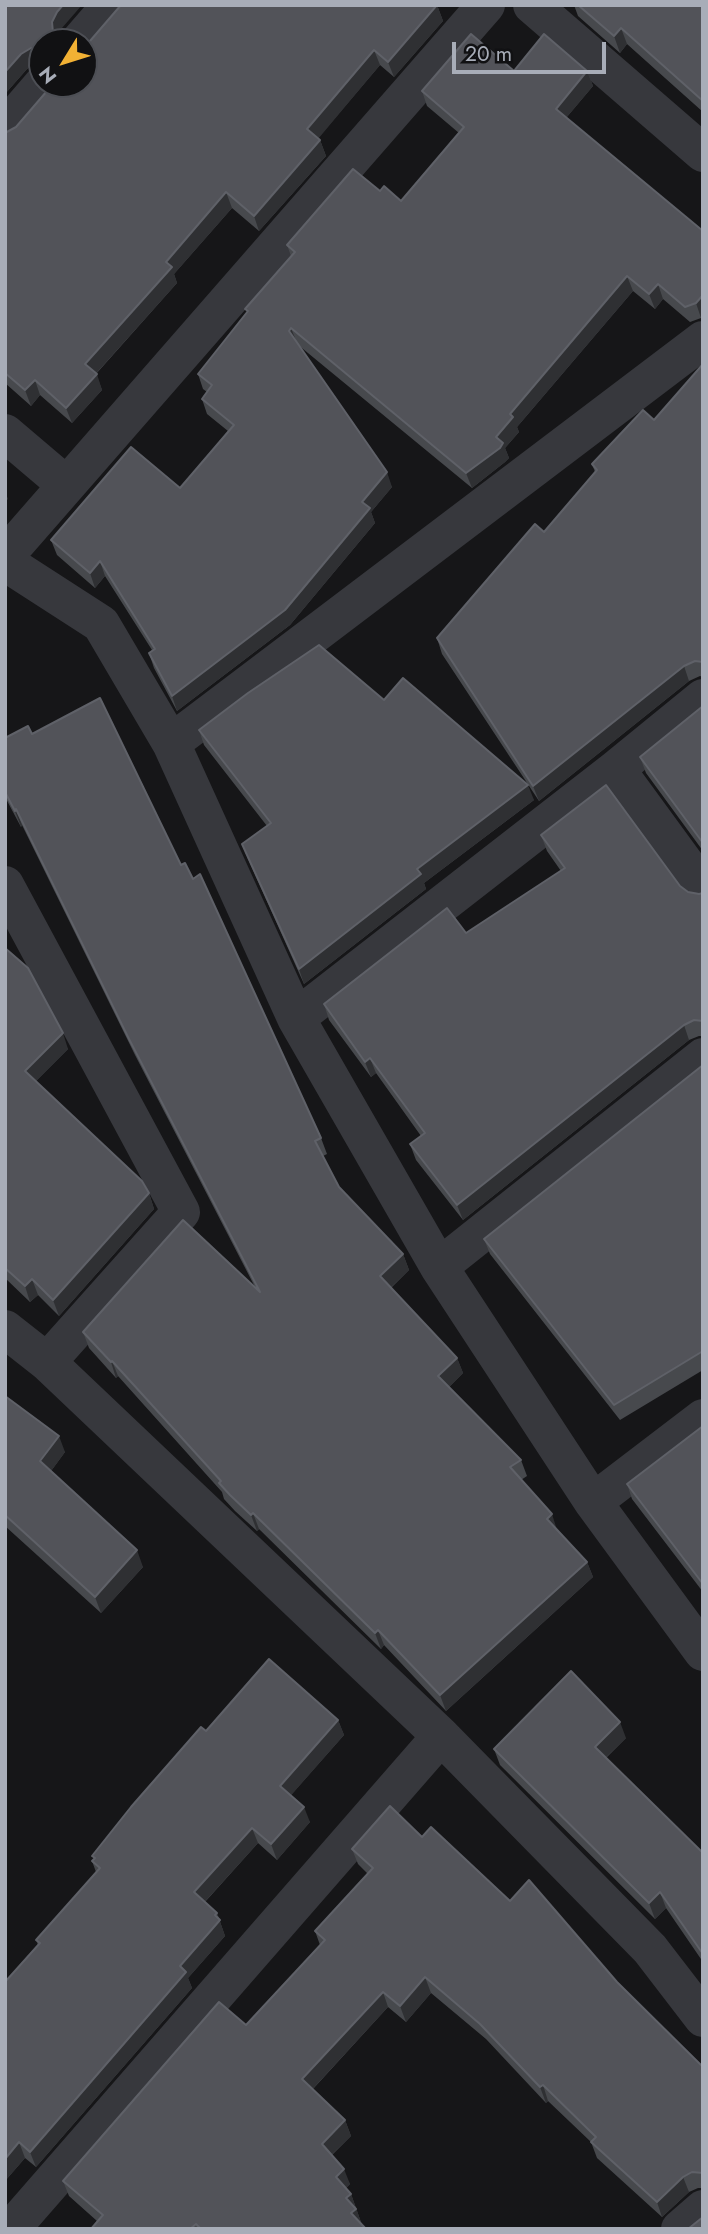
<!DOCTYPE html>
<style>
body{margin:0}
#map{position:relative;width:708px;height:2234px;overflow:hidden;background:#161618;font-family:Jost,sans-serif}
canvas{display:block}
.frame{position:absolute;inset:0;border:7px solid #a8adb8;pointer-events:none}
.north{position:absolute;left:28px;top:28px;width:70px;height:70px;box-sizing:border-box;background:#111113;border:2px solid #4d4f55;border-radius:50%;rotate:232deg;font-size:19px;font-weight:700;line-height:28px;text-align:center;color:#a8adb8}
.north::after{content:'';display:block;margin:auto;width:24px;height:32px;background:#f2b134;clip-path:polygon(50% 0,100% 100%,50% 72%,0 100%)}
.scale{position:absolute;left:452px;top:42px;width:154px;height:32px;box-sizing:border-box;border:4px solid #a8adb8;border-top:0;padding-left:9px;font-size:21px;line-height:24px;white-space:nowrap;color:#a8adb8;-webkit-text-stroke:5px #111113;paint-order:stroke}
</style>
<div id="map">
<canvas width="708" height="2234"></canvas>
<div class="frame"></div>
<div class="north">N</div>
<div class="scale">20 m</div>
</div>
<script>
const g = document.querySelector('canvas').getContext('2d');
g.lineJoin = 'round';
function strokePath(path, color, width, dash) {
  g.strokeStyle = color;
  g.lineWidth = width;
  g.lineCap = dash ? 'butt' : 'round';
  g.setLineDash(dash || []);
  g.stroke(path);
}
function paint(path, color) {
  g.fillStyle = color;
  g.fill(path, 'evenodd');
}
strokePath(new Path2D(`
 M532,5L703,153
 M79,42L111,5
 M5,128L43,84
 M5,433L65,484
 M5,556L486,5
 M5,562L101,624L171,743L296,1018L439,1267L593,1502L703,1652
 M171,743L703,340
 M616,769L703,888
 M5,885L181,1212L47,1362
 M296,1018L616,769L703,698
 M439,1267L703,1057
 M5,1329L47,1362L441,1736L650,1949L703,2018
 M593,1502L703,1418
 M11,2229L441,1736
 M680,2229L703,2209`), '#37383d', 38);
paint(new Path2D(`
 M5,5L62,28L58,37V41L42,42V63H36L27,69L5,94Z
 M437,5L443,21L394,77L380,65L318,138L320,140L326,156L259,231L232,208L174,274L177,283L96,374L102,390L72,423L40,395L31,406L5,383V133Z
 M574,5H703V112L627,44L620,53L578,16Z
 M514,71H587L593,86L566,118L703,231L701,318L690,322L663,299L655,309L633,291L517,427L519,432L505,448L509,458L505,462L472,488L297,344L392,487L371,512L375,523L290,625L177,711L154,668L149,653L152,650L105,576L95,588L57,555L51,540L180,488L228,431L207,414L202,399L207,392L203,389L198,374L247,312L245,309L291,256L287,245L380,191L401,201L459,133L427,106L422,91Z
 M703,364V677L700,676L689,681L539,801L442,654L437,638L544,532L595,472L592,464L654,420Z
 M384,700L534,800L424,883L426,889L304,984L248,859L242,844L267,826L204,745L199,730Z
 M703,706V851L646,773L640,757Z
 M32,734L181,865L321,1138L327,1154L323,1156L339,1187L403,1254L409,1270L391,1288L457,1358L463,1373L449,1387L521,1460L527,1476L521,1480L557,1530L587,1562L593,1577L446,1711L384,1645L381,1649L259,1529L257,1531L235,1511L224,1499L222,1492L118,1376L116,1378L89,1348L83,1332L255,1287L135,1055L22,825L21,827L5,797V738Z
 M541,835L680,886L688,892L699,894L703,893V1036H699L689,1040L463,1220L416,1160L410,1144L421,1136L376,1073L371,1077L329,1020L324,1004L466,933L561,871L547,851Z
 M5,948L68,1049L36,1081L149,1193L154,1209L59,1316L38,1295L30,1302L5,1278Z
 M703,1065V1370L620,1420L490,1254L484,1239Z
 M5,1396L65,1452L51,1471L143,1567L101,1613L5,1526Z
 M703,1426V1592L632,1499L627,1484Z
 M338,1720L344,1735L291,1795L310,1822L277,1860L258,1843L205,1902L217,1913L225,1936L188,1978L192,1988L36,2167L25,2158L5,2181V1982L38,1945L36,1940L96,1872L92,1861L94,1859L92,1856L206,1731Z
 M626,1738L606,1758L703,1853V1962L666,1908L655,1919L500,1765L494,1749Z
 M422,1837L617,1982L703,2067V2188H698L689,2192L662,2217L597,2158L591,2142L548,2101L546,2103L486,2039L431,1993L406,2022L388,2007L313,2089L345,2120L351,2136L332,2155L350,2184L346,2188L351,2194L362,2225L366,2229H91L97,2221L69,2196L63,2181L246,2025L320,1945L315,1931L368,1874L358,1864L352,1849Z`), '#47494d');
paint(new Path2D(`
 M63,5H82L62,28L58,37V42L53,33L52,22L57,12Z
 M437,5L443,21L394,77L388,62Z
 M621,28L627,44L620,53L614,36Z
 M31,48L36,63L27,69L5,94V72L21,54Z
 M374,50L380,65L313,145L307,129Z
 M587,71L593,86L561,124L556,109Z
 M320,140L326,156L259,231L254,216Z
 M226,192L232,208L174,274L177,283L91,379L85,364L166,262Z
 M627,276L633,291L517,427L519,432L505,448L509,458L505,462L472,488L466,473L496,437L510,414Z
 M658,284L663,299L655,309L649,294Z
 M703,295V316L701,318L696,303Z
 M291,328L297,343L289,331Z
 M97,374L102,390L72,423L66,408Z
 M35,380L40,395L31,406L25,390Z
 M387,472L392,487L371,512L375,523L290,625L177,711L172,696L362,502Z
 M5,491L8,499L5,502Z
 M100,561L105,576L95,588L90,573Z
 M684,666L689,681L539,801L533,786Z
 M528,785L534,800L424,883L426,889L304,984L299,969L417,869Z
 M16,809L22,825L21,827L15,811Z
 M684,1025L689,1040L463,1220L457,1205Z
 M63,1033L68,1049L31,1086L25,1071Z
 M370,1058L376,1073L371,1077L365,1062Z
 M149,1193L154,1209L59,1316L53,1300Z
 M403,1254L409,1270L386,1292L380,1276Z
 M32,1279L38,1295L30,1302L25,1286Z
 M457,1358L463,1373L444,1392L438,1376Z
 M112,1361L118,1376L116,1378L111,1362Z
 M59,1436L65,1452L46,1478L40,1461Z
 M253,1513L259,1529L257,1531L251,1515Z
 M552,1514L557,1530L547,1519Z
 M137,1550L143,1567L101,1613L95,1597Z
 M587,1562L593,1577L446,1711L440,1695Z
 M378,1630L384,1645L381,1649L375,1633Z
 M338,1720L344,1735L286,1801L280,1786Z
 M620,1722L626,1738L600,1763L595,1747Z
 M304,1807L310,1822L277,1860L271,1844Z
 M252,1828L258,1843L200,1907L194,1892Z
 M660,1892L666,1908L655,1919L649,1903Z
 M217,1913L225,1936L188,1978L192,1988L36,2167L30,2152L180,1966Z
 M425,1977L431,1993L406,2022L400,2006Z
 M383,1992L388,2007L308,2094L302,2079Z
 M543,2085L548,2101L546,2103L540,2087Z
 M345,2120L351,2136L327,2159L322,2144Z
 M19,2142L25,2158L5,2181V2159Z
 M344,2169L350,2184L341,2193L336,2177Z
 M683,2177L689,2192L662,2217L657,2202Z
 M351,2194L362,2225L357,2229L346,2198Z`), '#2f3033');
const building = new Path2D(`
 M5,5H63L57,12L52,22L53,33L59,42H42V48H31L21,54L5,72Z
 M121,5H437L388,62L374,50L307,129L320,140L254,216L226,192L166,262L172,267L85,364L97,374L66,408L35,380L25,390L5,373V133L16,127L53,84H84V45L90,41Z
 M578,5H703V101L621,28L614,36Z
 M471,34L514,71L544,34L587,71L556,109L703,231V295L696,303L685,307L658,284L649,294L627,276L510,414L513,417L496,437L503,443L500,448L466,473L291,328L289,331L387,472L362,502L370,508L285,610L172,696L149,653L155,649L100,561L90,573L51,540L131,447L180,488L234,425L202,399L212,385L198,374L248,311L245,309L295,252L287,245L353,169L380,191L384,186L401,201L464,127L422,91Z
 M703,364V662L695,661L684,666L533,786L437,638L535,524L544,532L597,470L592,464L643,410L654,420Z
 M319,645L384,700L403,678L528,785L417,869L421,874L299,969L242,844L271,823L199,730L248,693Z
 M100,698L181,865L185,863L193,879L200,874L321,1138L315,1141L339,1187L403,1254L380,1276L457,1358L438,1376L521,1460L510,1467L552,1514L547,1519L587,1562L440,1695L378,1630L375,1633L253,1513L251,1515L230,1495L219,1483L221,1481L112,1361L111,1362L83,1332L183,1220L260,1292L129,1039L16,809L15,811L5,792V738L28,726L32,734Z
 M703,706V843L640,757Z
 M606,785L680,886L688,892L699,894L703,893V1021L694,1020L684,1025L457,1205L410,1144L425,1133L370,1058L365,1062L324,1004L447,908L466,933L565,868L541,835Z
 M5,948L28,968L63,1033L25,1071L142,1181L149,1193L53,1300L32,1279L25,1286L5,1268Z
 M703,1065V1351L614,1405L484,1239Z
 M5,1396L59,1436L40,1461L137,1550L95,1597L5,1515Z
 M703,1426V1584L627,1484Z
 M269,1659L338,1720L280,1786L304,1807L271,1844L252,1828L194,1892L217,1913L215,1915L220,1920L180,1966L186,1972L30,2152L19,2142L5,2159V1982L40,1943L36,1940L100,1868L92,1861L95,1858L92,1856L131,1807L201,1727L206,1731Z
 M571,1671L620,1722L595,1747L703,1853V1954L660,1892L649,1903L494,1749Z
 M390,1806L422,1837L431,1827L510,1901L529,1880L617,1982L703,2067V2173L692,2172L683,2177L657,2202L591,2142L596,2137L543,2085L540,2087L480,2024L425,1977L400,2006L383,1992L302,2079L345,2120L322,2144L344,2169L336,2177L351,2194L346,2198L356,2209L351,2213L366,2229H201L196,2224L190,2229H91L103,2215L63,2181L219,2002L246,2025L325,1940L315,1931L373,1868L352,1849Z
 M703,2217V2229H688Z`);
paint(building, '#525359');
strokePath(building, '#5f6168', 2);
</script>
